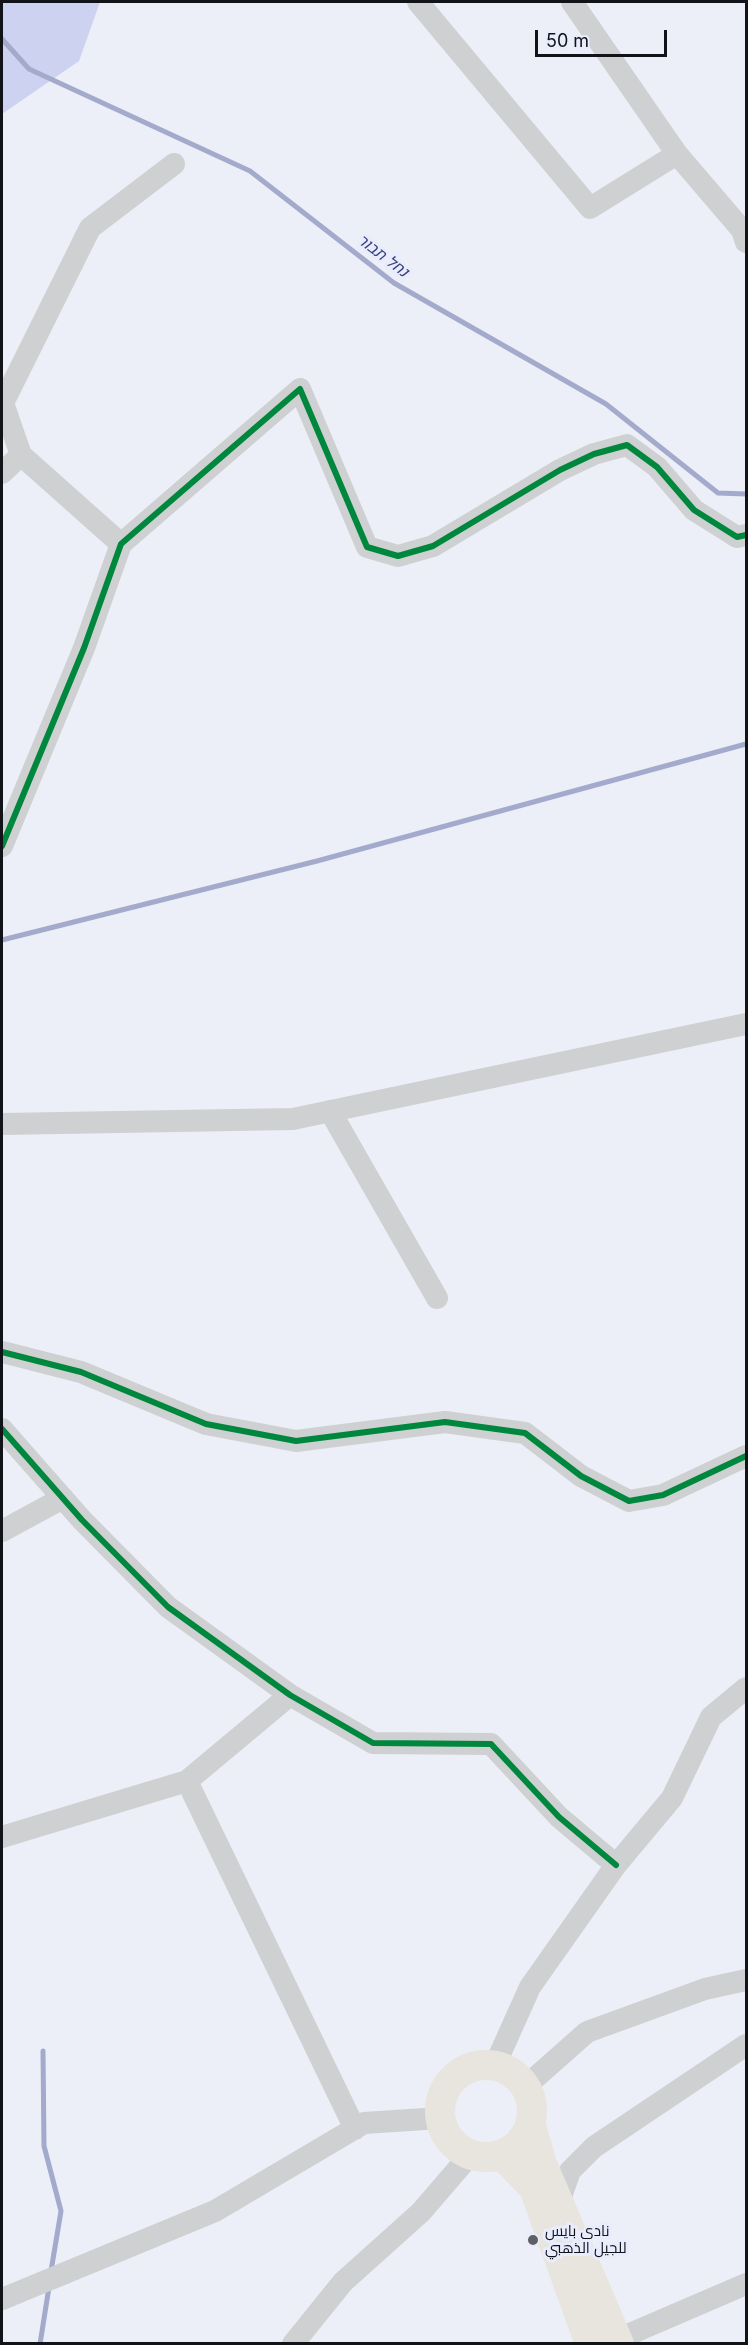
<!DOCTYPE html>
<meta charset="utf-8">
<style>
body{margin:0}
#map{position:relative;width:748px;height:2345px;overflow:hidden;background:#eceff7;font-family:Inter,sans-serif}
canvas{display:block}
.frame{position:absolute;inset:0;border:3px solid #121318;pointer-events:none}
.scale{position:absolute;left:535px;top:30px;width:132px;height:27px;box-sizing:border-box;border:3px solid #121318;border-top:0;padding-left:8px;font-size:18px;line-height:21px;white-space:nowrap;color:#121318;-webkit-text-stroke:4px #e8ecfc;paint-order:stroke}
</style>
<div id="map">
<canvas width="748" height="2345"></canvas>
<div class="frame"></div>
<div class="scale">50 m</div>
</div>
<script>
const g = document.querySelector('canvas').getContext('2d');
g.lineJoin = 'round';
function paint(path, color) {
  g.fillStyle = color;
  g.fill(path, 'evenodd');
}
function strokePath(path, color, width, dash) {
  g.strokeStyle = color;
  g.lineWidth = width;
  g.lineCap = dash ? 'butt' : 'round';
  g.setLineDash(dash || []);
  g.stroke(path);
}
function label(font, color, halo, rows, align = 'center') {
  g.font = font + ' Inter,Cairo,Heebo,sans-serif';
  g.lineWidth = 6;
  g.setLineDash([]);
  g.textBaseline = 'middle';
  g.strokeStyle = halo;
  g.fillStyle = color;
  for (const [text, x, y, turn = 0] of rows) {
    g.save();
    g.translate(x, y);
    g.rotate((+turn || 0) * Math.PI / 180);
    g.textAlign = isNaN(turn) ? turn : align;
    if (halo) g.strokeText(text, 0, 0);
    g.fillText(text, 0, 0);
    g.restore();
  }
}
paint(new Path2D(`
 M2,2H100L79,61L2,114Z`), '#ccd2ef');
strokePath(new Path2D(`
 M2,39L29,69L250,171L394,283L606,404L718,493L746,494
 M2,940L317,861L746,744
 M43,2051L44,2146L61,2211L51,2271
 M40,2344L49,2287`), '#a3aacb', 5);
strokePath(new Path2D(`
 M418,2L590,208L677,154
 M572,2L677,154L742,230L746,242
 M2,473L21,455
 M121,544L21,455L3,403L90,228L174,164
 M2,846L84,648L121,544L300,389L367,547L398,556L433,546L560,470L594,454L627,445L657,467L694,510L737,537L746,535
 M330,1111L437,1298
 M2,1124L293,1119L746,1024
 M2,1352L81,1372L206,1424L296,1441L445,1422L525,1433L581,1476L629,1501L663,1495L746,1456
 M2,1429L82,1520L168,1607L290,1695L373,1743L491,1744L559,1817L616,1865
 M2,1531L63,1498
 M187,1781L355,2129
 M2,1837L187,1781L290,1695
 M495,2065L530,1987L616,1865L672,1798L711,1717L746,1688
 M526,2086L587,2032L705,1989L746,1980
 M559,2202L570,2171L594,2147L746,2045
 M2,2299L215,2211L364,2123L440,2118
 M618,2339L746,2284
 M293,2344L343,2282L421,2212L470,2155`), '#cfd0d2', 22);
strokePath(new Path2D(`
 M440 2111a46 46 0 1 1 92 0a46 46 0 1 1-92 0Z
 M531,2126L542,2164L619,2344
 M502,2155L534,2188L590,2344`), '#e8e5de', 30);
strokePath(new Path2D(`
 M2,846L84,648L121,544L300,389L367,547L398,556L433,546L560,470L594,454L627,445L657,467L694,510L737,537L746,535
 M2,1352L81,1372L206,1424L296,1441L445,1422L525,1433L581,1476L629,1501L663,1495L746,1456
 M2,1429L82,1520L168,1607L290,1695L373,1743L491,1744L559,1817L616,1865`), '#00873e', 6);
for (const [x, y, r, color] of [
 [533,2240,6,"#5e6066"]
]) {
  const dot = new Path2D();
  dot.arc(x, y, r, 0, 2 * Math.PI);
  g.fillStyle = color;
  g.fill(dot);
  strokePath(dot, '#e8ecfc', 2);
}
label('15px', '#121318', '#e8ecfc', [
 ["نادي بايس",545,2231],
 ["للجيل الذهبي",545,2248]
], 'left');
label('italic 16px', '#3a417b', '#e8ecfc', [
 ["נחל תבור",383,256,37]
]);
</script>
